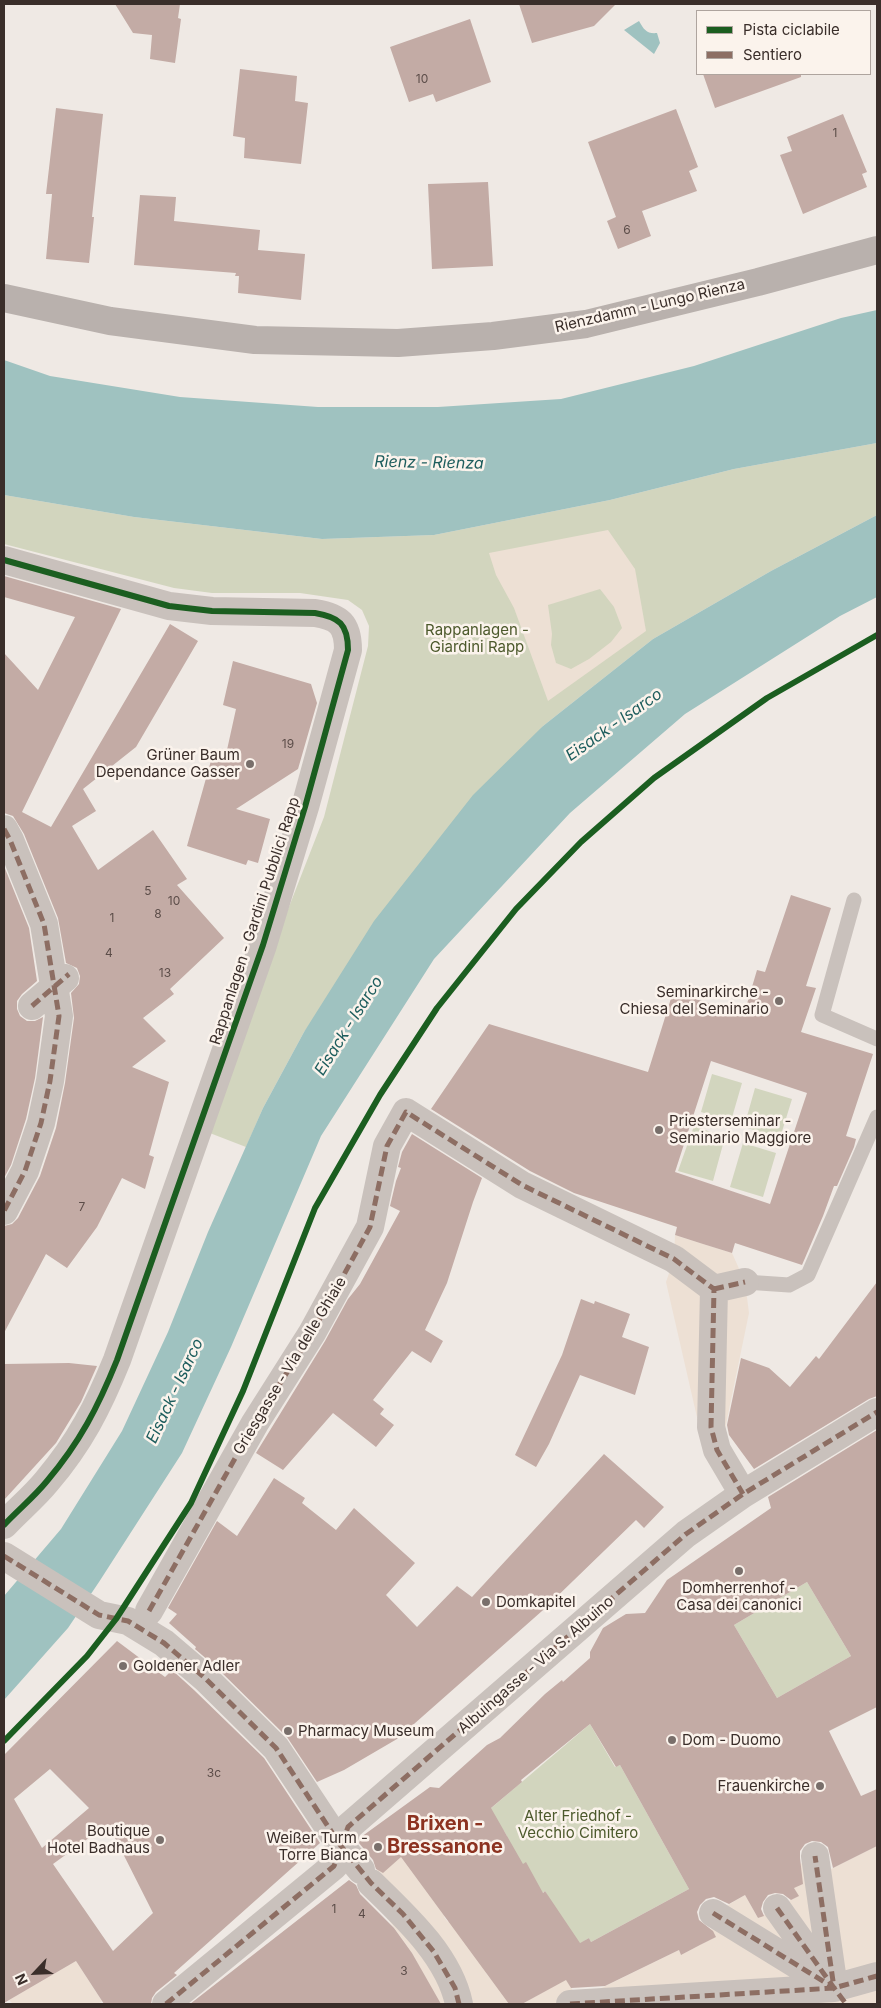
<!DOCTYPE html>
<meta charset="utf-8">
<style>
body{margin:0}
#map{position:relative;width:881px;height:2008px;overflow:hidden;background:#efe9e4;font-family:Inter,sans-serif}
canvas{display:block}
.frame{position:absolute;inset:0;border:5px solid #3a2e2a;pointer-events:none}
.legend{position:absolute;left:696px;top:10px;width:175px;height:65px;box-sizing:border-box;background:#fbf3ec;border:1px solid #aea49e;margin:0;padding:6px 9px;list-style:none;font-size:15px;color:#3a2e2a}
.legend li{display:flex;align-items:center;gap:10px;height:25px}
.legend b{width:25px;border:1px solid #aea49e}
.north{position:absolute;left:10px;top:1948px;width:50px;height:50px;-webkit-text-stroke:4px #fbf3ec;paint-order:stroke;rotate:245deg;font-size:14px;font-weight:700;line-height:20px;text-align:center;color:#3a2e2a}
.north::after{content:'';display:block;margin:auto;width:18px;height:22px;background:#3a2e2a;clip-path:polygon(50% 0,100% 100%,50% 72%,0 100%)}
</style>
<div id="map">
<canvas width="881" height="2008"></canvas>
<div class="frame"></div>
<ul class="legend">
<li><b style="height:6px;background:#1b5e20"></b>Pista ciclabile</li>
<li><b style="height:6px;background:#8d6e63"></b>Sentiero</li>
</ul>
<div class="north">N</div>
</div>
<script>
const g = document.querySelector('canvas').getContext('2d');
g.lineJoin = 'round';
function paint(path, color) {
  g.fillStyle = color;
  g.fill(path, 'evenodd');
}
function strokePath(path, color, width, dash) {
  g.strokeStyle = color;
  g.lineWidth = width;
  g.lineCap = dash ? 'butt' : 'round';
  g.setLineDash(dash || []);
  g.stroke(path);
}
function label(font, color, halo, rows, align = 'center') {
  g.font = font + ' Inter,sans-serif';
  g.lineWidth = 5;
  g.setLineDash([]);
  g.textBaseline = 'middle';
  g.strokeStyle = halo;
  g.fillStyle = color;
  for (const [text, x, y, turn = 0] of rows) {
    g.save();
    g.translate(x, y);
    g.rotate((+turn || 0) * Math.PI / 180);
    g.textAlign = isNaN(turn) ? turn : align;
    if (halo) g.strokeText(text, 0, 0);
    g.fillText(text, 0, 0);
    g.restore();
  }
}
paint(new Path2D(`
 M877,443V515L771,571L653,639L543,726L304,1032L263,1108L246,1147L202,1130L324,817L368,646L369,626L362,610L348,600L300,593H212L174,588L4,544V495L134,517L322,539L434,535L610,500L734,469Z
 M712,1074L742,1083L731,1121L701,1112Z
 M755,1088L792,1099L780,1138L744,1127Z
 M694,1126L725,1137L713,1181L678,1171Z
 M743,1143L776,1153L763,1197L730,1187Z
 M807,1582L851,1656L777,1698L734,1625Z
 M590,1724L615,1767L620,1765L689,1889L591,1942L589,1938L574,1947L545,1891L539,1895L502,1840L507,1836L504,1831L483,1815Z`), '#d2d5be');
paint(new Path2D(`
 M608,530L635,569L646,631L548,701L514,608L496,575L489,553ZM600,589L614,607L622,628L611,642L589,659L571,669L556,663L551,645L552,634L548,605Z
 M675,1235L732,1253L745,1282L749,1313L725,1429L699,1426L666,1282L674,1259Z
 M877,1846V2004H522L566,1979L575,1994L585,1996L679,1950L681,1955L715,1937L706,1918L745,1895L758,1918L798,1896L785,1872L815,1856L831,1869Z
 M404,1850L450,1912L444,1917L448,1922L454,1918L492,1969L486,1973L489,1977L514,2000L508,2004H440L412,1953L366,1888L376,1871Z
 M76,1961L102,2001L98,2004H13L9,2000Z`), '#ede0d4');
paint(new Path2D(`
 M639,21C644,30 647,34 657,33L660,43L654,54L624,30Z
 M877,310V443L734,469L610,500L434,535L322,539L134,517L4,495V360L50,376L180,397L318,407H438L561,399L694,366L841,318Z
 M877,515V597L840,616L685,714L570,813L434,959L321,1136L231,1347L182,1453L99,1582L68,1628L4,1700V1596L61,1529L122,1431L168,1332L208,1232L263,1108L304,1032L374,921L473,795L543,726L653,639L771,571Z`), '#9fc2c0');
paint(new Path2D(`
 M115,4H180L178,18L181,19L175,63L150,59L152,35L133,33Z
 M519,4H616L594,26L532,43Z
 M470,19L491,82L436,102L433,94L409,102L390,47Z
 M240,69L297,76L295,101L308,103L301,164L244,158L245,138L233,136Z
 M703,74H801V77L715,108Z
 M56,108L103,114L92,217H94L89,263L46,259L52,194H46Z
 M676,109L698,167L689,171L697,191L642,211L651,236L618,249L607,221L616,217L588,142Z
 M843,114L867,172L862,174L867,187L803,214L780,155L792,151L787,137Z
 M488,182L493,266L432,269L428,184Z
 M140,195L176,197L174,221L260,230L258,250L305,254L301,300L238,293L239,276H235L236,273L134,265Z
 M4,576L121,609L22,812L51,827L170,624L198,641L136,747L83,789L96,811L72,826L98,870L153,830L187,879L177,885L224,938L170,989L174,994L143,1018L166,1041L132,1067L169,1082L149,1155L154,1157L145,1189L122,1178L97,1227L67,1268L46,1254L4,1333V1226L12,1224L18,1218L40,1176L56,1128L65,1083L74,1018L71,993L79,984L80,976L77,968L66,963L58,918L24,834L13,816L4,813V653L38,690L75,617L4,597Z
 M233,661L311,684L317,703L298,769L236,809L270,819L258,863L248,860L246,865L187,846L212,757L225,759L236,709L223,705Z
 M4,866L29,928L37,981L22,994L17,1001V1009L20,1016L27,1021H35L43,1017L35,1078L26,1119L11,1165L4,1178Z
 M791,895L831,908L806,986L816,988L801,1032L873,1054L846,1136L856,1139L854,1147L837,1186H834L823,1216L802,1265L735,1243L732,1253L703,1244L675,1235L677,1227L574,1193L530,1171L431,1109L489,1024L648,1072L673,992L744,1014L757,970L765,972ZM711,1061L807,1093L770,1204L675,1172Z
 M412,1134L482,1178L473,1202L447,1283L425,1330L443,1341L431,1363L412,1351L373,1400L384,1409L380,1414L394,1425L376,1447L333,1413L283,1470L256,1453L325,1341L348,1299L360,1284L400,1211L390,1206L396,1181L401,1168L398,1167L402,1152Z
 M877,1282V1396L869,1399L754,1469L729,1435L727,1425L741,1358L769,1368L790,1387L816,1356L819,1359Z
 M581,1299L594,1304L595,1301L630,1314L622,1337L649,1347L635,1395L580,1375L549,1444L536,1467L515,1455L562,1355Z
 M69,1363L97,1366L81,1402L56,1443L4,1500V1364Z
 M877,1430V1707L829,1731L861,1796L877,1789V1846L833,1868L828,1847L821,1842L812,1841L805,1844L800,1851V1858L803,1884L794,1888L799,1896L791,1900L783,1894L775,1893L768,1895L763,1902L761,1909L764,1916L758,1918L745,1895L729,1904L714,1897L706,1899L700,1905L697,1912L699,1920L713,1931L716,1937L700,1945L681,1955L679,1950L605,1986L571,1988L566,1980L522,2004H509L401,1857L383,1873L376,1869L373,1860L359,1843L361,1837L430,1787L439,1788L487,1745L500,1738L545,1694L562,1680L563,1682L590,1658V1652L603,1628L626,1614L645,1613L667,1580L771,1508L768,1497ZM807,1582L851,1656L777,1698L734,1625ZM590,1724L616,1767L620,1765L689,1889L591,1942L589,1938L580,1943L545,1891L543,1893L526,1862L523,1864L491,1808L522,1782L521,1780Z
 M604,1454L664,1507L644,1528L636,1520L542,1611L397,1739L344,1770L317,1782L287,1737L216,1667L195,1649L196,1647L169,1623L177,1614L168,1608L217,1521L237,1536L274,1478L305,1498L302,1503L336,1530L354,1508L415,1563L386,1595L417,1627L457,1586L472,1597Z
 M117,1641L165,1677L172,1670L194,1690L264,1758L320,1843L174,1973L177,1975L156,1992L152,1998L151,2004H104L76,1961L4,2003V1755ZM50,1769L89,1808L42,1848L14,1799ZM108,1824L153,1913L113,1951L53,1864Z
 M349,1880L356,1885L360,1894L394,1928L412,1953L441,2004H190Z`), '#c3aba5');
strokePath(new Path2D(`
 M854,900L822,1015L877,1039
 M745,1282L789,1285L808,1275L877,1117`), '#c9c1bc', 15);
strokePath(new Path2D(`
 M4,560L169,606L212,611L315,613C339,617 348,624 348,650L305,807L263,945L117,1360C98,1407 80,1442 47,1481C34,1497 18,1510 4,1525
 M4,829L10,840L44,924L59,1016L50,1081L41,1123L25,1171L4,1211
 M32,1006L65,978
 M714,1289L745,1282
 M4,1556L99,1615L128,1621L164,1643L205,1678L276,1748L341,1846L361,1870
 M149,1611L255,1423L312,1333L370,1227L387,1146L406,1112L522,1185L674,1259L714,1289L711,1427L717,1450L743,1494
 M371,1883C406,1917 449,1956 459,2004
 M777,1908L834,1988L815,1856
 M713,1913L825,1982
 M166,2004L334,1866L348,1827L686,1534L743,1494L877,1412
 M570,2004L834,1988L877,1976`), '#c9c1bc', 28);
strokePath(new Path2D(`
 M4,298L110,321L255,340L398,343L493,336L586,324L758,282L877,250`), '#b9b1ad', 28);
strokePath(new Path2D(`
 M4,829L10,840L44,924L59,1016L50,1081L41,1123L25,1171L4,1211
 M32,1006L69,974
 M714,1289L745,1282
 M4,1556L99,1615L128,1621L164,1643L205,1678L276,1748L341,1846L371,1883L403,1914L434,1952L455,1988L459,2004
 M149,1611L255,1423L312,1333L370,1227L387,1146L406,1112L522,1185L674,1259L714,1289L711,1427L717,1450L743,1494
 M777,1908L834,1988L815,1856
 M713,1913L834,1988L846,2004
 M166,2004L334,1866L348,1827L686,1534L743,1494L877,1412
 M570,2004L834,1988L877,1976`), '#8d6e63', 5, [10, 5]);
strokePath(new Path2D(`
 M4,560L169,606L212,611L315,613C339,617 348,624 348,650L305,807L263,945L117,1360C98,1407 80,1442 47,1481C34,1497 18,1510 4,1525
 M4,1741L87,1656L116,1619L191,1503L243,1391L315,1208L380,1095L437,1008L516,909L581,842L654,778L767,698L877,635`), '#1b5e20', 6);
for (const [x, y, r, color] of [
 [250,764,5,"#796f6b"],
 [779,1001,5,"#796f6b"],
 [659,1130,5,"#796f6b"],
 [739,1571,5,"#796f6b"],
 [486,1602,5,"#796f6b"],
 [123,1666,5,"#796f6b"],
 [288,1731,5,"#796f6b"],
 [672,1740,5,"#796f6b"],
 [820,1786,5,"#796f6b"],
 [160,1840,5,"#796f6b"],
 [378,1847,5,"#796f6b"]
]) {
  const dot = new Path2D();
  dot.arc(x, y, r, 0, 2 * Math.PI);
  g.fillStyle = color;
  g.fill(dot);
  strokePath(dot, '#fbf3ec', 2);
}
label('12px', '#5c4d49', null, [
 ["10",422,79],
 ["1",835,133],
 ["6",627,230],
 ["19",288,744],
 ["5",148,891],
 ["10",174,901],
 ["8",158,914],
 ["1",112,918],
 ["4",109,953],
 ["13",165,973],
 ["7",82,1207],
 ["3c",214,1773],
 ["1",334,1909],
 ["4",362,1914],
 ["3",404,1971]
]);
label('15px', '#3a2e2a', '#fbf3ec', [
 ["Rienzdamm - Lungo Rienza",650,306,-13],
 ["Rappanlagen - Gardini Pubblici Rapp",255,921,-72],
 ["Griesgasse - Via delle Ghiaie",290,1366,-59],
 ["Albuingasse - Via S. Albuino",536,1665,-41]
]);
label('15px', '#4c592c', '#fbf3ec', [
 ["Rappanlagen -",477,630],
 ["Giardini Rapp",477,647],
 ["Alter Friedhof -",578,1816],
 ["Vecchio Cimitero",578,1833]
]);
label('15px', '#3a2e2a', '#fbf3ec', [
 ["Grüner Baum",240,755],
 ["Dependance Gasser",240,772],
 ["Seminarkirche -",769,992],
 ["Chiesa del Seminario",769,1009],
 ["Priesterseminar -",669,1121,"left"],
 ["Seminario Maggiore",669,1138,"left"],
 ["Domherrenhof -",739,1588,"center"],
 ["Casa dei canonici",739,1605,"center"],
 ["Domkapitel",496,1602,"left"],
 ["Goldener Adler",133,1666,"left"],
 ["Pharmacy Museum",298,1731,"left"],
 ["Dom - Duomo",682,1740,"left"],
 ["Frauenkirche",810,1786],
 ["Boutique",150,1831],
 ["Hotel Badhaus",150,1848],
 ["Weißer Turm -",368,1838],
 ["Torre Bianca",368,1855]
], 'right');
label('italic 16px', '#1d5d5d', '#fbf3ec', [
 ["Rienz - Rienza",429,463,1],
 ["Eisack - Isarco",614,725,-35],
 ["Eisack - Isarco",349,1026,-58],
 ["Eisack - Isarco",175,1391,-65]
]);
label('bold 20px', '#8c3220', '#fbf3ec', [
 ["Brixen -",445,1824],
 ["Bressanone",445,1847]
]);
</script>
